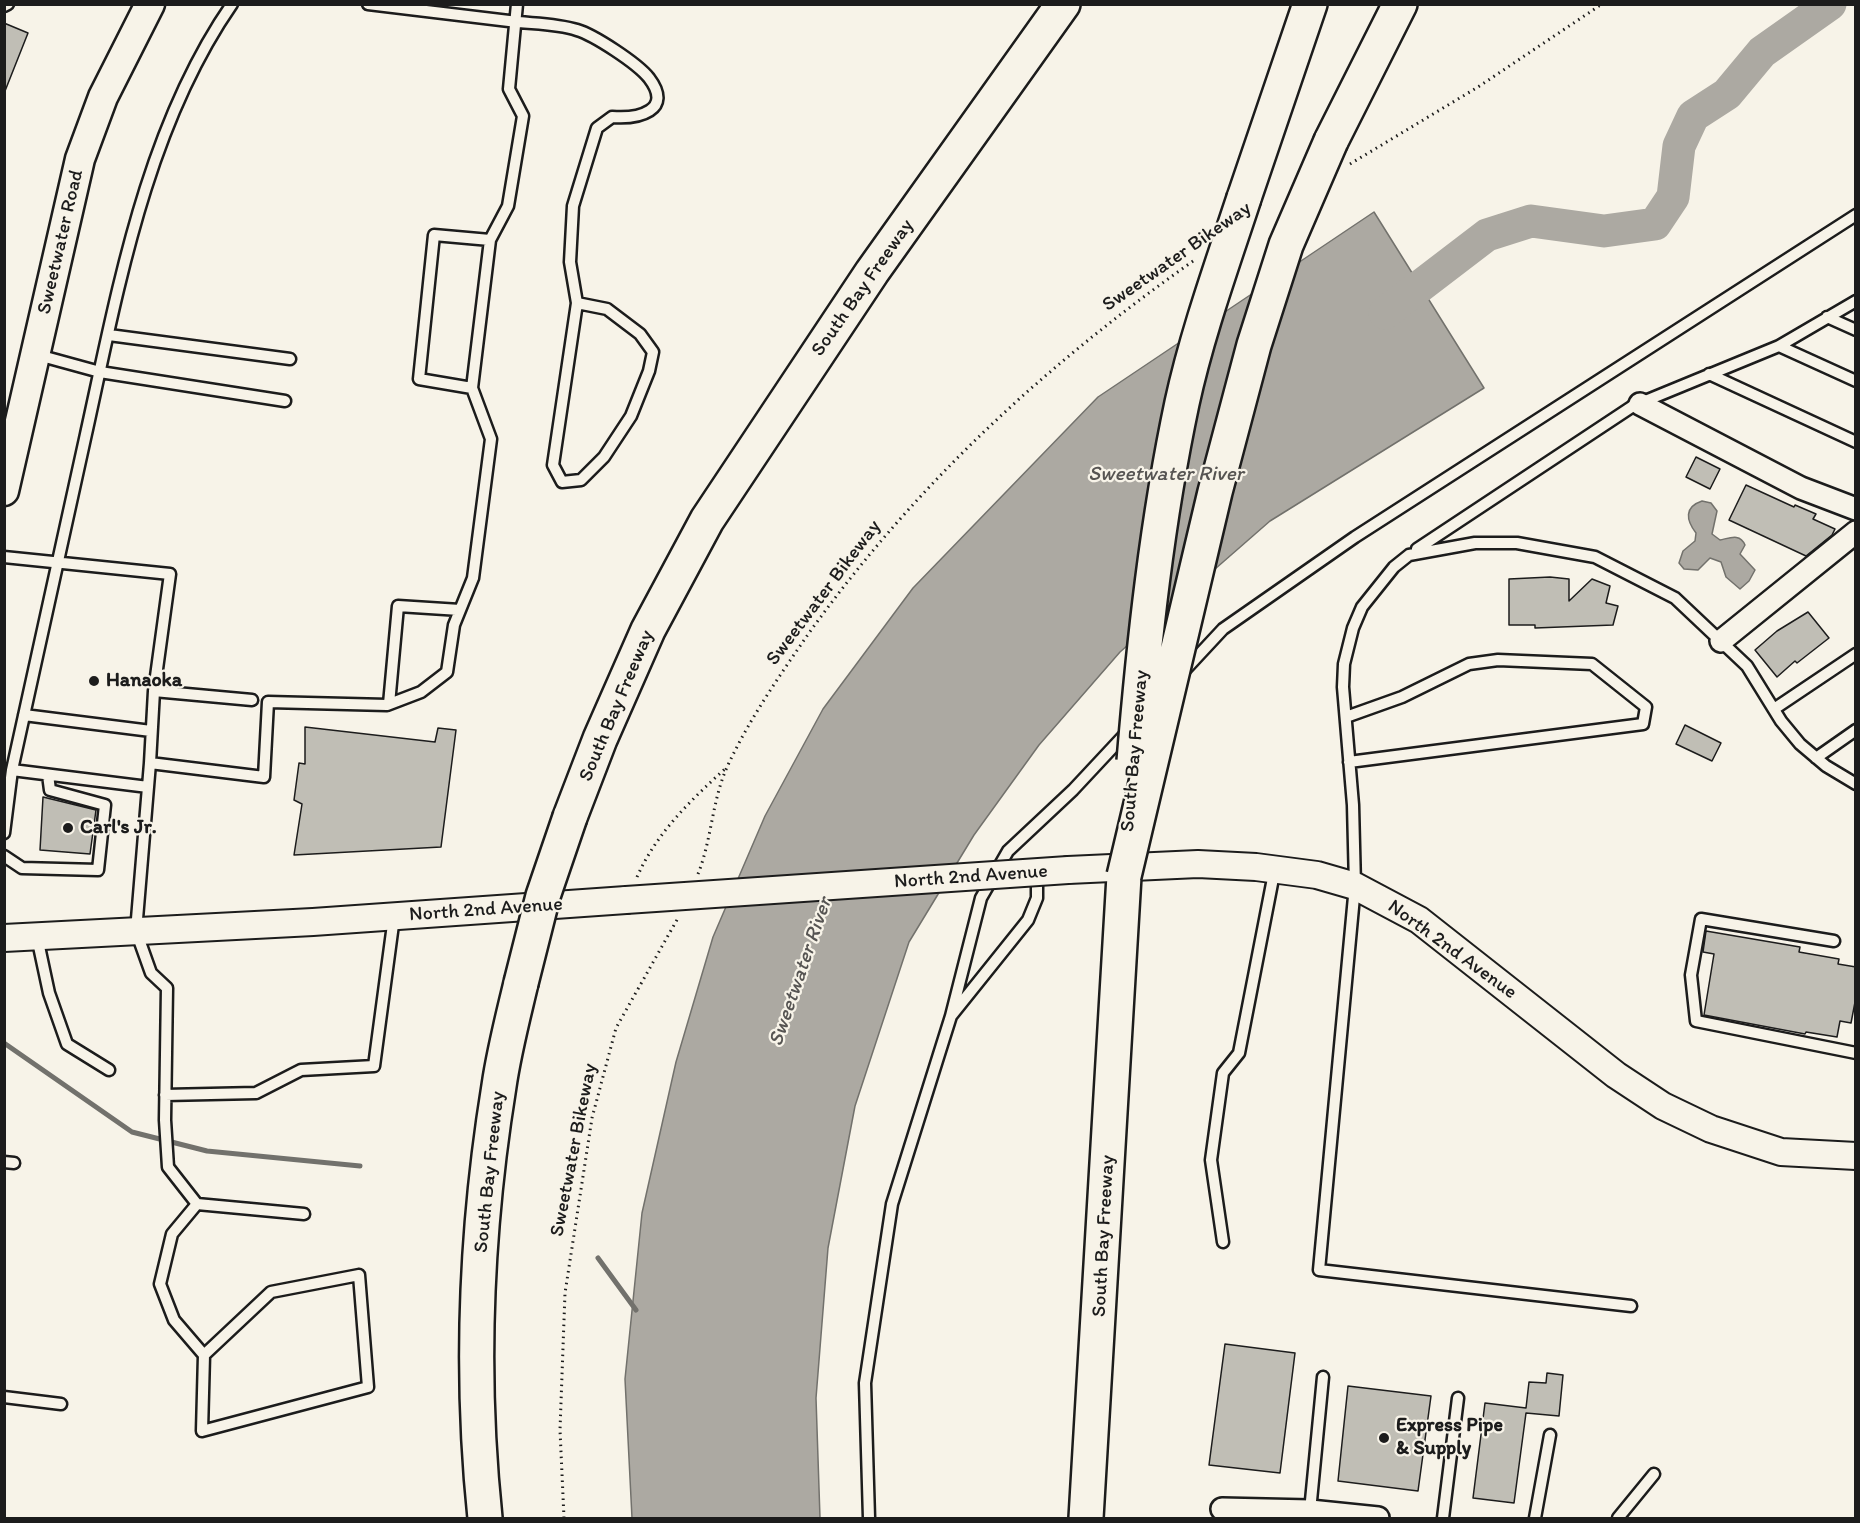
<!DOCTYPE html>
<style>
body{margin:0}
#map{position:relative;width:1860px;height:1523px;overflow:hidden;background:#f7f3e8;font-family:Itim,sans-serif}
canvas{display:block}
.frame{position:absolute;inset:0;border:6px solid #1c1c1c;pointer-events:none}
</style>
<div id="map">
<canvas width="1860" height="1523"></canvas>
<div class="frame"></div>
</div>
<script>
const g = document.querySelector('canvas').getContext('2d');
g.lineJoin = 'round';
function paint(path, color) {
  g.fillStyle = color;
  g.fill(path, 'evenodd');
}
function strokePath(path, color, width, dash) {
  g.strokeStyle = color;
  g.lineWidth = width;
  g.lineCap = dash ? 'butt' : 'round';
  g.setLineDash(dash || []);
  g.stroke(path);
}
function label(font, color, halo, rows, align = 'center') {
  g.font = font + ' Itim,sans-serif';
  g.lineWidth = 4.5;
  g.setLineDash([]);
  g.textBaseline = 'middle';
  g.strokeStyle = halo;
  g.fillStyle = color;
  for (const [text, x, y, turn = 0] of rows) {
    g.save();
    g.translate(x, y);
    g.rotate((+turn || 0) * Math.PI / 180);
    g.textAlign = isNaN(turn) ? turn : align;
    if (halo) g.strokeText(text, 0, 0);
    g.fillText(text, 0, 0);
    g.restore();
  }
}
const water = new Path2D(`
 M1374,212L1484,388L1270,521L1120,652L1039,745L974,835L909,942L855,1106L828,1248L816,1398L820,1518H632L625,1379L642,1213L676,1062L713,937L765,816L823,709L913,588L1098,397Z
 M1702,501L1711,503L1717,511L1712,534L1720,540C1730,538 1740,533 1745,545L1740,554L1755,570L1749,581L1740,589L1726,577L1721,562L1710,558L1698,570L1684,569L1679,563L1683,551L1695,541L1696,533C1686,520 1684,507 1702,501Z`);
paint(water, '#aca9a2');
strokePath(water, '#72716c', 1.5);
strokePath(new Path2D(`
 M4,1043L132,1132L207,1151L360,1166
 M598,1258L636,1310`), '#72716c', 5);
strokePath(new Path2D(`
 M1385,313L1487,235L1531,221L1604,231L1655,224L1673,197L1679,146L1693,116L1727,94L1762,52L1830,4`), '#aca9a2', 33);
const building = new Path2D(`
 M4,23L28,33L5,91H4Z
 M1696,457L1720,469L1710,489L1686,477Z
 M1746,485L1794,507L1795,505L1816,514L1813,519L1835,529L1832,535L1806,556L1729,520Z
 M1550,577L1569,579V601L1592,579L1610,586L1606,603L1618,606L1613,625L1535,628V625H1509V579Z
 M1808,612L1829,638L1797,663L1795,661L1777,677L1755,650L1777,631Z
 M1685,725L1721,743L1712,761L1676,744Z
 M305,727L435,742L438,728L456,730L441,847L294,855L302,804L294,800L299,763L305,764Z
 M43,797L96,810L90,854L40,850Z
 M1706,931L1800,947L1799,952L1839,959L1838,964L1856,967V997L1851,1023L1840,1021L1837,1037L1806,1032L1805,1034L1704,1015L1714,954L1703,952Z
 M1225,1344L1295,1353L1280,1473L1209,1465Z
 M1547,1373L1563,1375L1559,1416L1526,1413L1514,1503L1473,1498L1485,1403L1526,1408L1529,1382L1546,1383Z
 M1348,1386L1431,1396L1418,1491L1338,1481Z`);
paint(building, '#c0beb5');
strokePath(building, '#1c1c1c', 1.5);
const service = new Path2D(`
 M368,4C415,10 462,15 509,21C531,24 555,23 577,30C594,35 637,63 649,78C674,111 638,119 612,117L597,128L573,206L570,262L577,303L553,465L562,482L581,480L604,457L631,416L649,371L653,352L640,334L607,309L577,303
 M4,6L8,4
 M1827,317L1856,330
 M109,335L290,359
 M1779,346L1856,381
 M38,355L100,372L285,401
 M1709,374L1856,442
 M472,388L419,379L434,235L490,240
 M1417,549L1633,406L1779,346L1856,301
 M4,557L170,574L154,691L252,700
 M1183,672L1223,629L1355,537L1856,215
 M389,704L398,606L460,610
 M1774,709L1856,654
 M24,715L151,731
 M1346,717L1402,697L1469,664L1498,660L1592,664L1646,707L1643,724L1349,762
 M1816,758L1856,730
 M150,763L154,691
 M148,787L12,770C36,658 61,546 86,434C118,289 146,128 232,4
 M4,833L12,770
 M4,856L22,868L98,870L105,805L50,790L48,775
 M37,937L49,993L67,1044L109,1070
 M1834,941L1701,919L1691,975L1696,1021L1856,1053
 M951,1016L981,898L1008,851L1073,790L1129,730
 M165,1095L256,1093L301,1070L374,1066L394,917
 M4,1162L14,1163
 M197,1204L172,1234L160,1284L174,1320L204,1355L202,1431L368,1387L359,1275L271,1292L204,1355
 M304,1214L197,1204L168,1167L165,1120L167,988L151,973L136,931L150,763L264,777L268,702L387,705L421,692L447,672L454,625L473,578L491,439L472,388L490,240L508,206L523,116L509,89L517,4
 M1223,1242L1211,1160L1223,1073L1239,1053L1275,868
 M1631,1306L1319,1270L1355,886L1353,805L1343,687L1344,664L1353,628L1362,607L1394,567L1409,555L1475,543H1517L1595,557L1675,598L1747,666L1781,721L1800,744L1826,766L1856,784
 M4,1397L61,1404
 M1310,1511L1323,1377
 M869,1518L865,1383L892,1204L951,1016L1028,920L1037,898V872
 M1443,1518L1458,1398
 M1535,1518L1550,1435
 M1618,1518L1654,1474`);
const minor = new Path2D(`
 M1640,404L1801,488L1856,509
 M1721,641L1856,532
 M1222,1509L1310,1511L1378,1518`);
const tertiary = new Path2D(`
 M1068,870L1198,864L1256,867L1317,875L1355,886L1419,920L1616,1075L1663,1106L1711,1129L1781,1152L1856,1156
 M4,938L313,922L626,900`);
const secondary = new Path2D(`
 M4,491L80,159L103,97L150,4`);
const motorway = new Path2D(`
 M1331,141L1400,4
 M1244,198L1310,4
 M570,817L600,739L648,630L707,520L872,272L1063,4
 M485,1518C470,1375 476,1228 499,1086C504,1051 513,1017 521,983
 M1086,1518L1124,876`);
strokePath(service, '#1c1c1c', 15);
strokePath(minor, '#1c1c1c', 26);
strokePath(tertiary, '#1c1c1c', 30);
strokePath(secondary, '#1c1c1c', 33);
strokePath(motorway, '#1c1c1c', 38);
strokePath(new Path2D(`
 M1350,164L1478,87L1602,4
 M698,874C712,839 712,799 728,765C750,718 780,675 809,633C917,483 1045,365 1196,259
 M637,877C657,832 691,800 727,767
 M564,1518L560,1430L565,1293L592,1118L616,1028L678,918`), '#1c1c1c', 3, [1.5, 4.5]);
strokePath(service, '#f7f3e8', 10);
strokePath(minor, '#f7f3e8', 21);
strokePath(tertiary, '#f7f3e8', 26);
strokePath(secondary, '#f7f3e8', 28);
strokePath(motorway, '#f7f3e8', 33);
const tertiaryBridge = new Path2D(`
 M626,900L1068,870`);
const motorwayBridge = new Path2D(`
 M1134,761C1144,641 1157,521 1182,403C1197,334 1222,265 1244,198
 M1124,876L1215,492L1254,345L1286,245L1331,141
 M521,983L543,896L570,817`);
strokePath(tertiaryBridge, '#1c1c1c', 30, []);
strokePath(motorwayBridge, '#1c1c1c', 38, []);
strokePath(tertiaryBridge, '#f7f3e8', 26);
strokePath(motorwayBridge, '#f7f3e8', 33);
for (const [x, y, r, color] of [
 [94,681,6,"#1c1c1c"],
 [68,828,6,"#1c1c1c"],
 [1384,1438,6,"#1c1c1c"]
]) {
  const dot = new Path2D();
  dot.arc(x, y, r, 0, 2 * Math.PI);
  g.fillStyle = color;
  g.fill(dot);
  strokePath(dot, '#f7f3e8', 2);
}
label('20px', '#1c1c1c', '#f7f3e8', [
 ["Sweetwater Road",61,242,-77],
 ["Sweetwater Bikeway",1177,257,-35],
 ["South Bay Freeway",863,288,-55],
 ["Sweetwater Bikeway",824,593,-53],
 ["South Bay Freeway",617,706,-67],
 ["South Bay Freeway",1135,751,-85],
 ["North 2nd Avenue",971,877,-4],
 ["North 2nd Avenue",486,910,-4],
 ["North 2nd Avenue",1452,950,36],
 ["Sweetwater Bikeway",574,1150,-79],
 ["South Bay Freeway",490,1172,-84],
 ["South Bay Freeway",1104,1236,-87]
]);
label('bold 20px', '#1c1c1c', '#f7f3e8', [
 ["Hanaoka",106,681],
 ["Carl's Jr.",80,828],
 ["Express Pipe",1396,1426],
 ["& Supply",1396,1449]
], 'left');
label('italic 21px', '#565452', '#f7f3e8', [
 ["Sweetwater River",1166,475],
 ["Sweetwater River",801,972,-71]
]);
</script>
